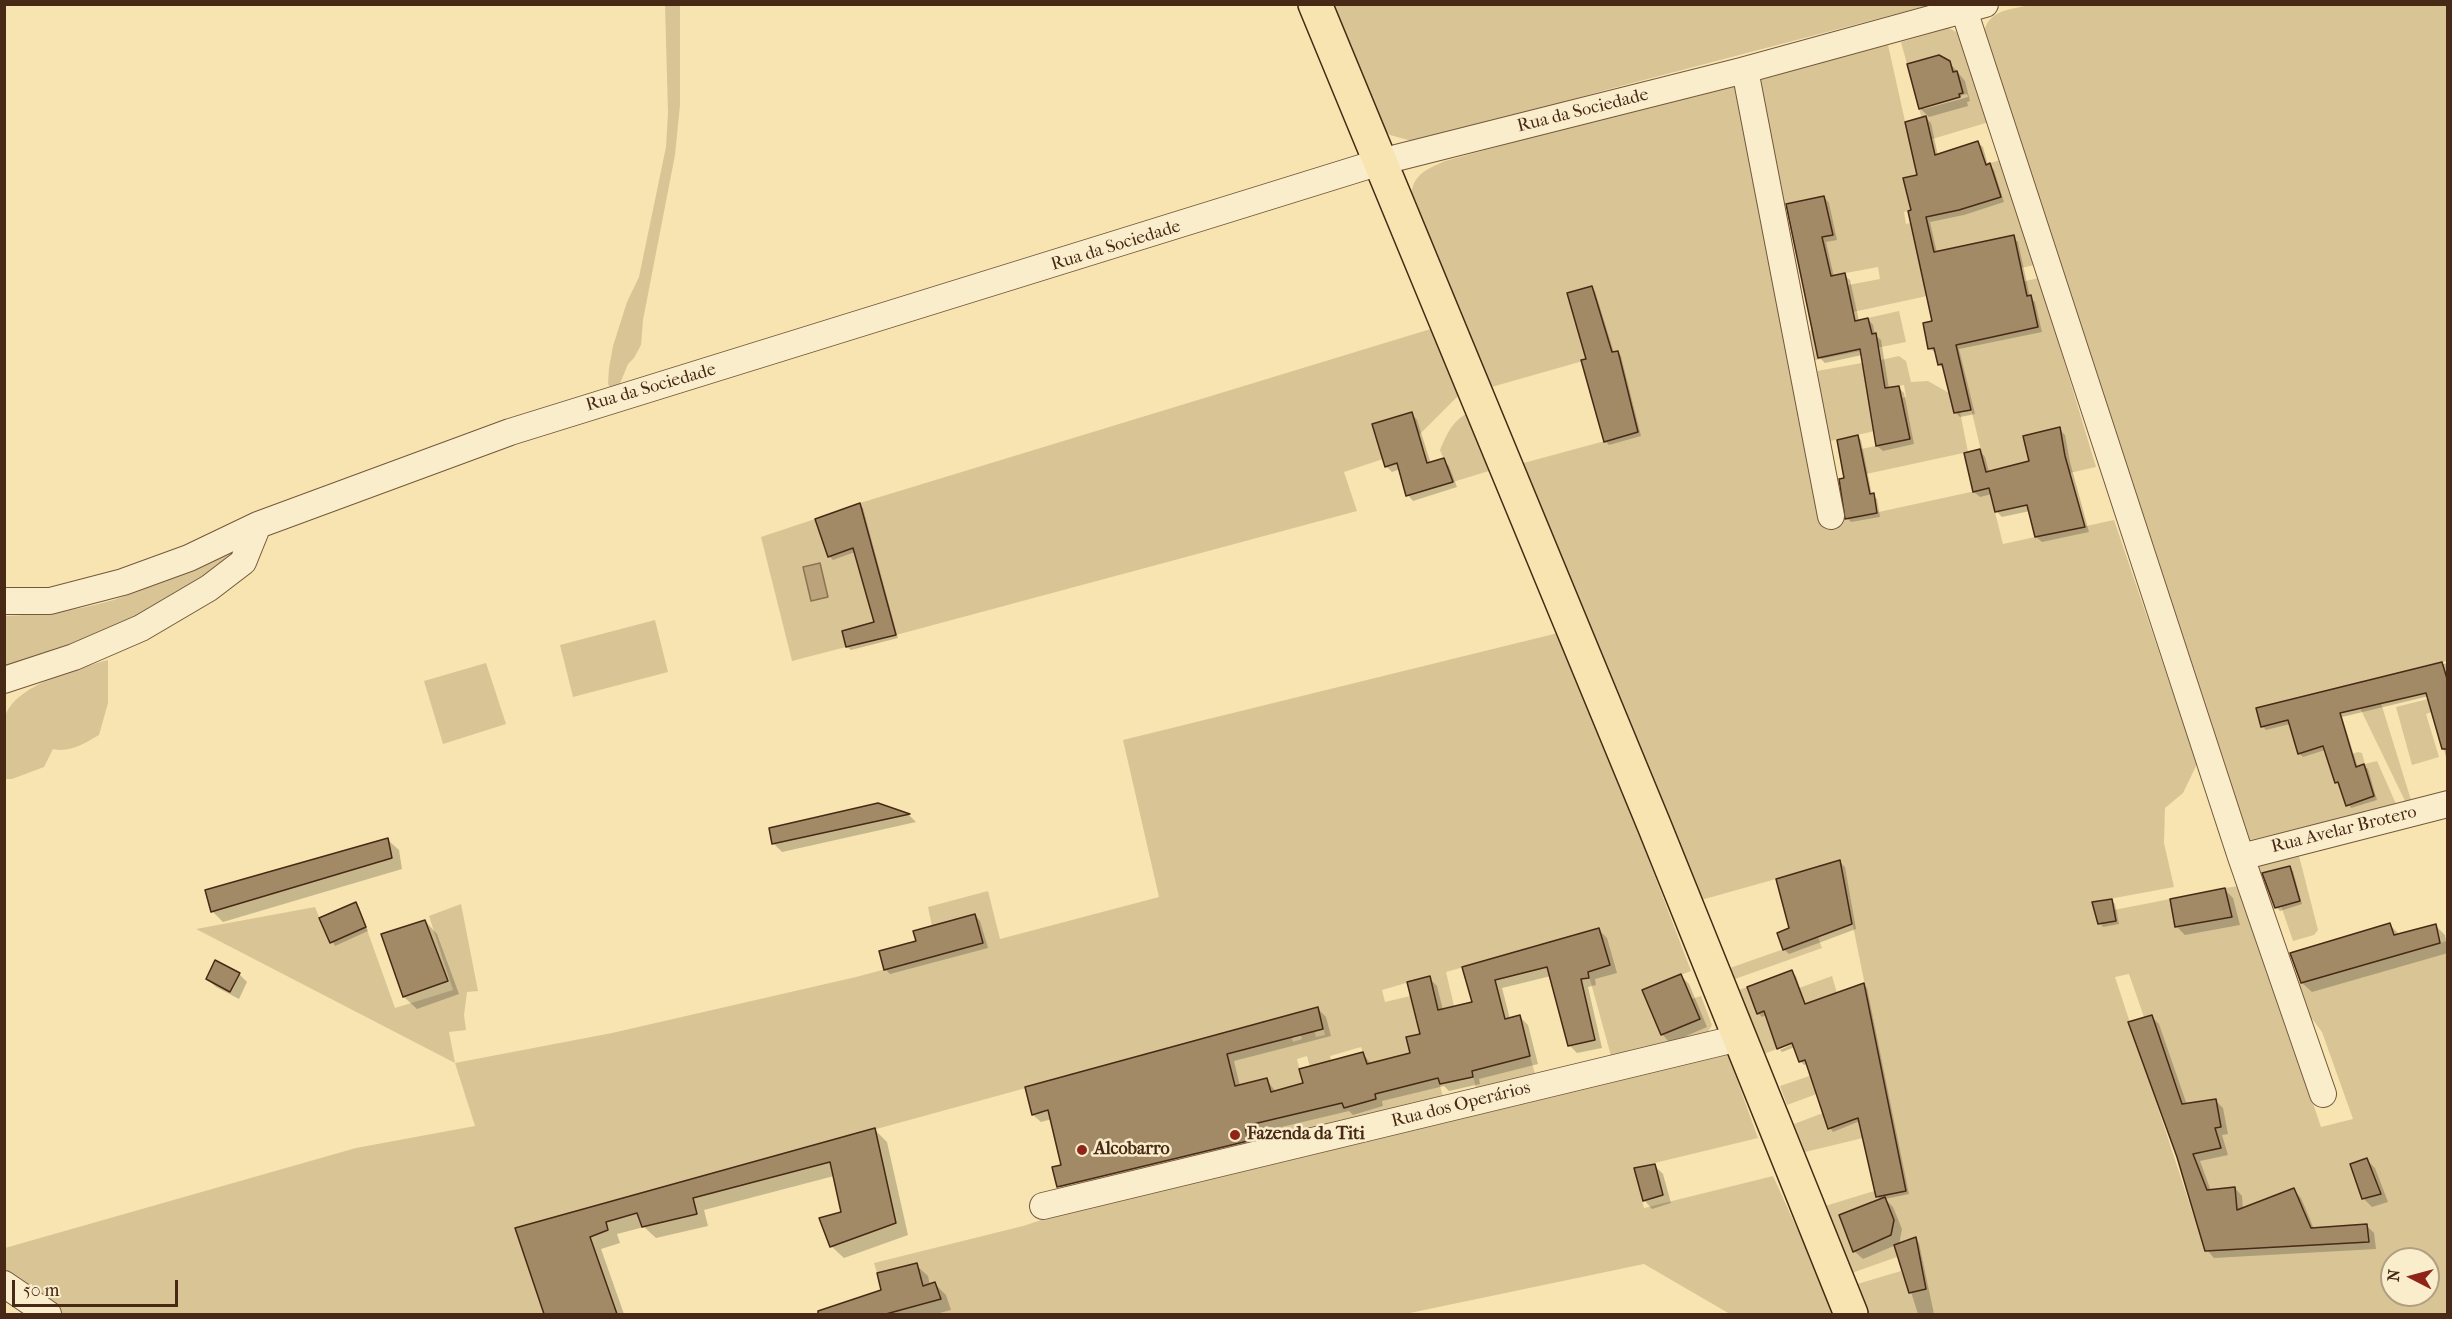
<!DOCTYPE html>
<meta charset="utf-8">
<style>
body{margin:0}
#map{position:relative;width:2452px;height:1319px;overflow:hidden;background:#f7e4b0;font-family:"IM FELL French Canon",serif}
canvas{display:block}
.frame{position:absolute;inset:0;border:6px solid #472916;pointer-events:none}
.north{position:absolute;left:2380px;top:1247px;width:60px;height:60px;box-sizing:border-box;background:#faedcc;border:2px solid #b29f83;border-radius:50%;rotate:276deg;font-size:16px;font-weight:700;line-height:24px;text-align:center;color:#472916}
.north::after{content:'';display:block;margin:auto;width:21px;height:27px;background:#8f2418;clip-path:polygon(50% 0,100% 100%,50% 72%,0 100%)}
.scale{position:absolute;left:12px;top:1280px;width:166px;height:27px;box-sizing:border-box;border:3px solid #472916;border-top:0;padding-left:8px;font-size:18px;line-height:21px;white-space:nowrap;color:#472916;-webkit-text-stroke:4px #faedcc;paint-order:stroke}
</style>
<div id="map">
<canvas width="2452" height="1319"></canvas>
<div class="frame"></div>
<div class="north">N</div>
<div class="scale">50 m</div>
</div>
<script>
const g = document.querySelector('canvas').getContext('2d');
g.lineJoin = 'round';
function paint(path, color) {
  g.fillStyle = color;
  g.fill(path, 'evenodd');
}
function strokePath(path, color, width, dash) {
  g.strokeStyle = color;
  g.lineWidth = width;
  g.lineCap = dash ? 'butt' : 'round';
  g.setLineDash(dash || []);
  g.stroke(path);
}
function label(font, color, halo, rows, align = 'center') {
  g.font = font + ' "IM FELL French Canon",serif';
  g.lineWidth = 5;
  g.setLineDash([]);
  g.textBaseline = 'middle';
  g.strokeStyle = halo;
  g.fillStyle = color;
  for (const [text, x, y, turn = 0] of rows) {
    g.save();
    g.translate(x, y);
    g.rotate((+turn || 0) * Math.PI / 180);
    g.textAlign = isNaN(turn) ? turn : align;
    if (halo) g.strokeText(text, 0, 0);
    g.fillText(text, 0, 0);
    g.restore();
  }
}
paint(new Path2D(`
 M665,5H680V105L675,155L643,320L641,345L634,358L628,364L619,386L612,391L608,384L609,368L613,346L627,302L639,277L666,147L668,112Z
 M1326,5H1930L1602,91L1433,140L1412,141L1390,135L1372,120Z
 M2029,5H2447V661L2256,708L2261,727L2288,720L2298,754L2323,746L2328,761L2358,752L2362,753L2365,764L2377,761L2396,804L2246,841L1984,33C1988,10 2009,10 2029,5ZM2364,764L2374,796L2346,805L2338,782L2335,783L2333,774Z
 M1949,28L1960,34L1989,122L1929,140L1919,109L1960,97L1959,94L1963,92L1957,71L1953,72L1950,61L1939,55L1907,64L1901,42Z
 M1888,45L1917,175L1903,178L1911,210L1904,212L1906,224L1914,222L1927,296L1853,312L1848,285L1880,279L1878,267L1830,276L1822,237L1833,234L1824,196L1777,206L1758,83L1762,78Z
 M1731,83L1742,87L1842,520L1989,488L2003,544L2114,520L2197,764L2183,793L2165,808L2164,843L2174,887L2093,902L2098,924L2116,921L2114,910L2170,899L2175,927L2232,917L2225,888L2239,886L2321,1127L2353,1119L2322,1032L2313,1020L2302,1011L2294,985L2447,941V1314H1866L1854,1285L1901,1271L1909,1293L1926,1289L1915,1238L1894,1245L1897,1257L1849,1274L1822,1207L1887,1187L1906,1190L1840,861L1694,902L1520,464L1638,432L1618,351L1488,388L1410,209C1411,178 1417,173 1445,161ZM2129,974L2144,1017L2152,1016L2182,1104L2216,1100L2221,1126L2215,1128L2221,1148L2193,1154L2207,1190L2235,1187L2238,1233L2366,1224L2369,1242L2205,1251L2115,977ZM2367,1158L2381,1194L2362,1199L2350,1165ZM2392,1259H2428V1295H2392Z
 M2001,160L2035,265L2021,268L1934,252L1926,217L2000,197L1990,163Z
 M2039,278L2096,467L2011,486L2007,467L1986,472L1956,345L1968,294ZM2031,295L2038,327L1985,338Z
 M1899,311L1906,342L1811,361L1806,332L1812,330L1819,358L1874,346L1868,318Z
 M1434,328L1460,394L1419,435L1412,413L1372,424L1383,459L1344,472L1357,511L896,635L860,503Z
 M1899,356L1906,361L1911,382L1928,381L1949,393L1954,413L1960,412L1968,452L1866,474L1861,449L1909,439L1906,424L1826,442L1817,371L1862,363L1869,404L1906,397L1904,385L1885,388L1881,360Z
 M1468,413L1492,470L1453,482L1440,450C1447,434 1452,421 1468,413Z
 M815,519L828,556L853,548L874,622L842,631L846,647L792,661L761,537Z
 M239,549L241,552L133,623L5,669V616C46,614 88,610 128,595C164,581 203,558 239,549Z
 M655,620L668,672L573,697L560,645Z
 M1562,632L1691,971L1642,990L1661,1035L1699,1019L1691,999L1701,996L1712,1025L1707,1033L1611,1056L1588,972L1610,965L1599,929L1446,972L1454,1006L1441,1009L1445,1027L1427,1032L1437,1004L1430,976L1382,990L1385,1002L1410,996L1420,1034L1413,1064L1398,1056L1367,1064L1361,1047L1330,1056L1344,1108L1376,1099L1375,1094L1438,1078L1443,1097L1249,1144L1245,1126L1316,1090L1307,1056L1297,1059L1303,1083L1271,1092L1267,1078L1235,1086L1227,1054L1288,1024L1293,1042L1302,1039L1300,1032L1314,1028L1316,1037L1325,1035L1318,1008L515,1228L544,1314H57L5,1277V1248L356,1148L475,1126L455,1063L196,929L315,907L330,943L366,927L395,1008L453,990L429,916L461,904L478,991L467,992L464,1015L466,1030L449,1032L455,1063L612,1033L856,977L983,943L975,914L932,926L928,907L988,891L1000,939L1159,897L1123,740Z
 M108,660V703L99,735C85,743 70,753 53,749L44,767L12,779H5C5,764 1,730 5,717C14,685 79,668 108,660Z
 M486,663L506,724L443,744L424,681Z
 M2436,697L2440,709L2426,714L2439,757L2412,765L2396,707Z
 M2381,703L2411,800L2405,801L2360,708Z
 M2298,852L2318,930L2314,935L2293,941L2281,906L2300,900L2290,866L2262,873L2274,908L2269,910L2255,863Z
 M1818,937L1822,948L1732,980L1727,969Z
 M1832,976L1837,993L1826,997L1774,1040L1777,1049L1761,1055L1736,991L1747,987L1757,1014L1780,1005L1804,1001L1799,988Z
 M1728,1055L1758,1138L1634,1168L1644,1208L1773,1176L1836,1314H1730L1644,1264L1405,1314H888L941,1298L935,1282L923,1286L917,1263L877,1273L874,1263L1023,1226L1069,1211L1070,1213Z
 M1530,1056L1535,1074L1476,1089L1472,1071Z
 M1824,1071L1830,1089L1787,1105L1780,1086Z
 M1823,1113L1868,1114L1863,1138L1805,1152L1794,1124Z`), '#d9c496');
const water = new Path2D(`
 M820,563L828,597L811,601L803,567Z`);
paint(water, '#bba47c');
strokePath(water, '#8d7353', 1.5);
paint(new Path2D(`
 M1949,62L1965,81L1970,101L1967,102L1968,106L1929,117L1920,108ZM1967,94L1968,97L1924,109V106Z
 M1926,118L1931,123L1938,156L1978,143L1983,147L1988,165L1994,170L2004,202L1964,215L1930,222L1937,253L2013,237L2018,242L2030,297L2035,302L2042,332L1959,349L1975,414L1960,417L1956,413L1944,369L1939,365L1936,353L1930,349L1934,322L1913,212Z
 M1824,197L1829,203L1837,240L1826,242L1834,277L1844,275L1850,280L1859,321L1868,319L1873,325L1875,335L1881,340L1889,389L1898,387L1904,393L1914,444L1883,451L1877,446L1862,355L1825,363L1819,357L1788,205Z
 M1592,288L1595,291L1614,353L1618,352L1621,356L1641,436L1609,445L1605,441L1588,360Z
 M1412,414L1417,420L1431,464L1443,460L1449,466L1457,487L1413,501L1408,495L1400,469L1392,472L1386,466Z
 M2059,429L2065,435L2070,462L2089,532L2042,542L2036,537L2030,511L2002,517L1997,512L1992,494L1980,497L1974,492L1980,451L1985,457L1989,472L2031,462Z
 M1858,437L1861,440L1872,495L1877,499L1880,517L1851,522L1847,518L1846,480Z
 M860,505L863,508L898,638L851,650L847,647L876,623L855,552L833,560L829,556Z
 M2448,663V764L2429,696L2342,717L2358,768L2364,766L2368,769L2377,800L2351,808L2337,782L2325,750L2303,757L2299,753L2290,724L2266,730L2262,726L2258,709Z
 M878,805L909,815L916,822L782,852L774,844L771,829Z
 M388,840L399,850L402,869L223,922L212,911Z
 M1840,862L1845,867L1856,929L1789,954L1784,949L1791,929Z
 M2289,867L2293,871L2302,904L2280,911L2276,907Z
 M2225,890L2233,898L2240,925L2185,935L2176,926Z
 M2111,900L2115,904L2119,924L2103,927L2100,923Z
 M356,904L359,907L368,931L335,946L321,918Z
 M975,915L980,921L988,948L890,974L885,969L918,942Z
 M425,921L437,934L459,994L417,1009L404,997Z
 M2390,925L2400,935L2435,925L2445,935L2448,953L2312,992L2302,983Z
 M1599,930L1607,938L1617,973L1595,979L1596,985L1588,987L1602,1048L1577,1053L1569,1045L1551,976L1502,988L1510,1019L1520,1017L1528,1025L1538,1064L1479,1079L1480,1084L1449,1091L1444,1086L1382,1101L1383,1106L1353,1115L1349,1111L1252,1134L1255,1149L1067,1194L1059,1186L1063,1166L1052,1119L1041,1122L1033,1115L1318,1009L1326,1017L1331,1036L1234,1061L1240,1086L1266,1079L1276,1092L1305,1084L1363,1054L1371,1064L1412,1054L1422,1035L1429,978L1437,986L1443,1010L1474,1003L1463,968Z
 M1792,972L1796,976L1806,1005L1864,985L1867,988L1909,1194L1885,1199L1893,1207L1902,1229L1899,1245L1915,1239L1919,1243L1934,1314H1918L1896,1245L1863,1259L1854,1251L1881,1200L1877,1196L1860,1121L1833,1132L1830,1128L1808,1064L1804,1065L1800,1061L1795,1047L1782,1052L1780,1050L1799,1041L1767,1015L1762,1017L1758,1013Z
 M239,974L247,982L239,999L216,987L207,979Z
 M1681,976L1689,984L1707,1027L1670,1043L1662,1034Z
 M2152,1017L2159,1024L2187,1105L2216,1101L2223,1108L2228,1134L2222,1135L2228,1155L2200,1161L2211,1191L2235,1188L2242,1196L2243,1209L2294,1190L2301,1198L2314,1229L2366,1225L2374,1233L2376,1249L2214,1258L2207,1250Z
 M875,1130L887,1142L908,1235L844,1258L831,1246L843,1213L834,1176L704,1210L708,1226L656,1238L644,1227L617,1234L620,1243L601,1249L624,1314H546L517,1229Z
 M2366,1159L2375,1168L2388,1202L2372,1207L2363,1198Z
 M1655,1166L1663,1174L1671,1203L1652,1209L1644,1200Z
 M916,1265L928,1276L930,1285L935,1284L946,1295L951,1310L936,1314H842L839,1305L883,1292Z`), '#0003');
const building = new Path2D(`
 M1939,55L1950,61L1953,72L1957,71L1963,93L1959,94L1960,97L1919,109L1907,64Z
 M1926,116L1935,155L1978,141L1986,165L1990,163L2001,197L1959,210L1926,217L1934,252L2014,235L2027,296L2031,295L2038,327L1956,345L1971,410L1954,413L1942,364L1938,365L1934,348L1928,349L1923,323L1932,321L1908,211L1911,210L1903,178L1917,175L1905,122Z
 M1824,196L1833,235L1822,237L1831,276L1845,273L1855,321L1868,318L1872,334L1876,333L1885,388L1899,386L1910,439L1876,446L1860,349L1818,358L1786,204Z
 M1592,286L1612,352L1618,351L1638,432L1604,442L1581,360L1586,359L1567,293Z
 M1412,412L1427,463L1444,458L1453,482L1406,496L1397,463L1385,467L1372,424Z
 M2060,427L2065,456L2085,527L2035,537L2027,505L1995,512L1989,488L1973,492L1964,453L1980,449L1986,472L2029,461L2023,436Z
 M1858,435L1870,494L1874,493L1877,513L1845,519L1839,479L1844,478L1837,440Z
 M860,503L896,635L846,647L842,631L874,622L853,548L828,557L815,519Z
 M2442,662L2448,682V749H2442L2426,693L2340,713L2356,767L2364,764L2374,796L2346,806L2338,782L2335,783L2323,746L2298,754L2288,720L2261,727L2256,708Z
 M878,803L910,814L772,844L769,828Z
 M388,838L392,858L211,912L205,890Z
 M1840,860L1852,924L1783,950L1777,933L1789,928L1776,879Z
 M2290,866L2300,901L2275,908L2262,873Z
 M2225,888L2232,917L2175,927L2170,899Z
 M2112,899L2116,921L2098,924L2092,902Z
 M356,902L366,927L330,943L319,918Z
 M975,914L983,943L884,970L879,951L916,941L913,931Z
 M425,920L448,981L403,997L381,934Z
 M2390,923L2394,935L2436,924L2440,943L2301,983L2290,953Z
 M1599,928L1610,965L1588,972L1589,978L1581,979L1595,1040L1568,1046L1547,967L1495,980L1505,1019L1520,1015L1530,1056L1472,1071L1473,1077L1440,1084L1438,1078L1375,1094L1376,1099L1344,1108L1342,1103L1245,1126L1248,1141L1057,1187L1052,1167L1061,1165L1048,1110L1032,1115L1025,1087L1318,1007L1323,1029L1227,1054L1235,1086L1267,1078L1271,1092L1303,1083L1299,1069L1363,1052L1367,1064L1410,1053L1406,1037L1420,1034L1407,982L1430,976L1438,1010L1472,1002L1462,967Z
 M215,960L240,973L230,992L206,979Z
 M1792,970L1805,1004L1864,983L1906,1191L1876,1197L1858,1118L1828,1129L1805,1060L1799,1062L1792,1043L1777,1049L1764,1011L1757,1014L1747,987Z
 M1681,974L1700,1019L1661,1035L1642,990Z
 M2152,1015L2182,1104L2216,1099L2221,1127L2215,1128L2221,1148L2193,1154L2207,1190L2235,1187L2237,1210L2294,1188L2311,1228L2367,1224L2369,1242L2205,1251L2177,1157L2128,1022Z
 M875,1128L896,1223L830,1247L819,1218L841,1212L830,1162L693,1198L697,1214L642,1227L637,1213L606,1222L608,1230L590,1237L617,1314H544L515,1228Z
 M2367,1158L2381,1194L2362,1199L2350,1164Z
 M1655,1164L1663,1195L1643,1201L1634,1168Z
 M1885,1197L1894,1220L1891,1235L1853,1252L1839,1215Z
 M1916,1237L1926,1289L1909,1293L1894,1245Z
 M917,1263L923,1286L935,1282L941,1299L886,1314H818V1311L881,1290L877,1273Z`);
paint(building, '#a38a66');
strokePath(building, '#472916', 1.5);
const minor = new Path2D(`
 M1964,10L2241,857L2323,1094
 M1745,70L1831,516
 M4,601H50L123,582L189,558L258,525L510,432L1380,162L1741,71L1985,4
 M4,680L74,657L141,628L209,588L243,562L258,525
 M2241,857L2448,804
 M1043,1206L1739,1038
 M4,1284L48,1314`);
const major = new Path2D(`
 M1315,4L1654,825L1851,1314`);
strokePath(minor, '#73583c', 28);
strokePath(major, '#472916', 36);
strokePath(minor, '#faedcc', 26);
strokePath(major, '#f7e4b0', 33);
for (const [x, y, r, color] of [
 [1235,1135,6,"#8f2418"],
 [1082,1150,6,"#8f2418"]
]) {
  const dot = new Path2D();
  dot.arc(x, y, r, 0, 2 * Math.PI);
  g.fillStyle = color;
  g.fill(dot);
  strokePath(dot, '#faedcc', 2);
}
label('18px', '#472916', '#faedcc', [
 ["Rua da Sociedade",1583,111,-14],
 ["Rua da Sociedade",1116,246,-17],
 ["Rua da Sociedade",651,388,-16],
 ["Rua Avelar Brotero",2344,830,-14],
 ["Rua dos Operários",1461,1105,-14]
]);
label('bold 18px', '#472916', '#faedcc', [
 ["Fazenda da Titi",1247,1135],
 ["Alcobarro",1094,1150]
], 'left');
</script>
